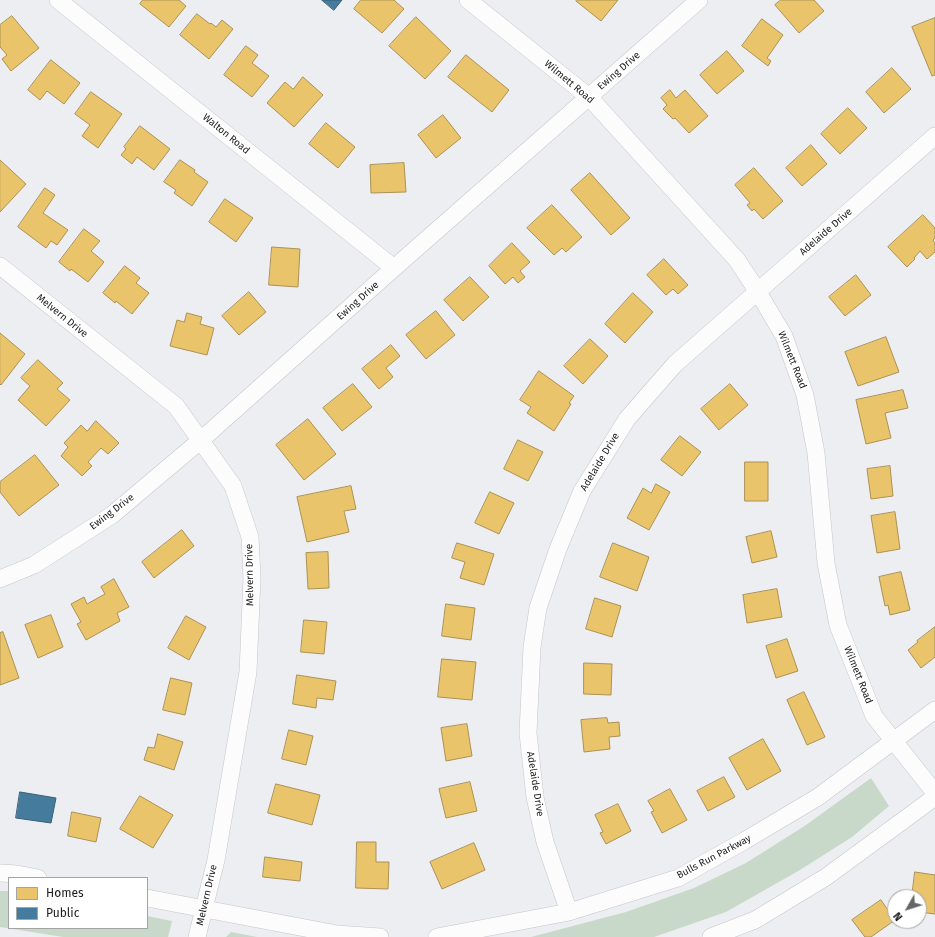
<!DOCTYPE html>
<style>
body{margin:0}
#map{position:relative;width:935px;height:937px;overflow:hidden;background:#edeef2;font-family:"Fira Sans",sans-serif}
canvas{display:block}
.legend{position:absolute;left:8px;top:877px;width:140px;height:52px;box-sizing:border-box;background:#fff;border:1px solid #a4a4a5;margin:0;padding:5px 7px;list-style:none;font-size:12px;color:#1b1b1d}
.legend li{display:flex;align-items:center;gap:8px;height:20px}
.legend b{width:20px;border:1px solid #a4a4a5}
.north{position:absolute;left:887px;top:889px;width:40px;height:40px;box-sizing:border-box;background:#fff;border:1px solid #a4a4a5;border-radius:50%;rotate:231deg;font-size:11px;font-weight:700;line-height:16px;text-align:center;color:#1b1b1d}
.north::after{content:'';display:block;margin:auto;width:14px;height:18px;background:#646568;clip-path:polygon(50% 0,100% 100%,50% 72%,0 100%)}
</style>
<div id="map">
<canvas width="935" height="937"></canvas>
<ul class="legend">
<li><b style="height:11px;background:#e9c46a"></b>Homes</li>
<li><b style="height:11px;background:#457b9d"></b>Public</li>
</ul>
<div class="north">N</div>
</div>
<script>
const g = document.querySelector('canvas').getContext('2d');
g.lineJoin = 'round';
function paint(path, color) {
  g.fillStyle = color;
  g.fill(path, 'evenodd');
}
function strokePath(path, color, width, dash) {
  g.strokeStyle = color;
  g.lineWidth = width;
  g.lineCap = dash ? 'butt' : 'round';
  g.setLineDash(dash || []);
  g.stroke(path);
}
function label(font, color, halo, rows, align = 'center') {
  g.font = font + ' "Fira Sans",sans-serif';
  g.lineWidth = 4;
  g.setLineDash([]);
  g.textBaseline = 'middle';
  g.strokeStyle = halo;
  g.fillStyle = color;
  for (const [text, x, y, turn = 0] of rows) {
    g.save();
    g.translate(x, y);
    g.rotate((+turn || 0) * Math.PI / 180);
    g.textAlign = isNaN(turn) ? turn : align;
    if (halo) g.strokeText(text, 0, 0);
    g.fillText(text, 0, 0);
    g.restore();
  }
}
paint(new Path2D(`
 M871,778L889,806L852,837L800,870L726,912L654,937H531L626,912L694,888L746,863L806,825Z
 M0,891H9V928H147V916L172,921L168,937H63L0,927Z
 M231,932L257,937H226Z`), '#c8d9c9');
const homes = new Path2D(`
 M143,0H179L186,6L169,27L140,4Z
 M361,0H394L404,9L382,33L354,9Z
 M577,0H618L601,21L576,1Z
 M781,0H814L824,11L799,33L775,5Z
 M197,14L210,24L211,23L216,27L222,20L233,29L209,59L180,35Z
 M12,16L39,48L11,71L2,59L7,55L0,47V25Z
 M416,17L451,51L425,79L389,46Z
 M935,18V75L932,76L912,27Z
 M762,19L783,35L767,58L771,61L768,66L742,46Z
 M246,46L258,55L252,63L269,76L252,97L224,75Z
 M727,51L744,71L717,94L700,75Z
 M466,55L509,90L492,112L448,77Z
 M51,60L80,83L64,104L47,91L40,100L28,90Z
 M892,68L911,89L884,113L866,92Z
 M303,77L323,95L294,127L267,103L285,82L293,89Z
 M670,90L676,98L685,90L708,116L689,133L675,118L673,119L663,109L667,105L661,98Z
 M91,92L122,114L98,148L82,136L90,125L75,114Z
 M848,108L867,128L840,154L821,134Z
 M443,115L461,138L436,158L418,135Z
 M326,123L355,147L338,168L309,144Z
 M140,126L170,149L154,170L137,157L132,164L121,155L126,149L124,147Z
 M811,145L827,164L802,186L786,168Z
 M0,160L26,184L0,212Z
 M180,160L195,170L194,172L208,182L192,206L174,193L176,190L164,182Z
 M404,163L406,192L371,193L370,165Z
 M754,168L783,201L763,219L754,209L752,211L747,205L750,203L735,185Z
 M590,173L630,218L611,235L571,190Z
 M45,188L55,195L43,213L68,230L57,245L51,241L46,248L18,227Z
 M225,199L253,218L236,242L209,222Z
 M552,205L582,237L566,252L562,248L554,255L527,228Z
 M923,215L935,228V238L933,240L935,243V252L927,259L920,251L914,258L915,259L907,267L888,247Z
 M84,229L100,241L91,251L104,262L88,282L71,269L70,271L59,262Z
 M512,243L530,262L520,271L525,277L518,283L513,277L505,284L489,266Z
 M272,247L300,249L298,287L269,285Z
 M664,259L688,285L678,294L673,289L666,295L647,275Z
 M125,266L140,278L136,283L149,293L132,314L116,301L115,303L103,293Z
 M856,275L871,295L845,316L829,297Z
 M470,277L489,297L463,321L444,300Z
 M249,292L266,312L239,335L222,316Z
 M633,293L653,312L625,343L605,324Z
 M436,311L455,335L426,359L406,335Z
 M187,313L202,317L200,324L214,328L207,355L170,346L177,320L184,322Z
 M0,333L25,354L1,385L0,384Z
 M886,337L899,372L858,386L845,352Z
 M590,339L608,356L583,384L564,366Z
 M391,345L400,356L386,368L393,377L379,389L362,369Z
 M38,360L63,383L57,389L70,400L46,426L18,400L30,386L21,378Z
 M539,371L574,396L569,403L571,404L554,431L527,413L531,407L520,400Z
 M353,384L372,407L342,431L323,408Z
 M730,384L748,405L719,430L701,409Z
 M903,390L908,408L885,413L891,438L866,444L856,400Z
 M308,419L336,454L304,480L276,445Z
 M96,421L119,443L108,454L101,448L88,462L92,466L82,476L61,456L68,447L64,443L81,425L87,431Z
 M680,436L701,452L682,476L661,460Z
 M518,440L543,452L528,481L504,469Z
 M35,455L59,485L19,516L0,492V482Z
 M745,462H768V501H745Z
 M890,466L893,496L871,499L867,469Z
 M656,484L670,492L649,530L627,518L643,488L651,493Z
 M351,486L356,509L344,511L349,532L307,542L297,497Z
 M490,492L514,503L499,534L475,523Z
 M895,512L900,549L877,553L871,516Z
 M182,530L194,546L154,578L142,562Z
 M771,531L777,557L752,563L746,537Z
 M457,543L494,554L484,585L460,578L465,562L452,558Z
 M613,543L649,557L637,591L600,577Z
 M328,552L329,588L308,589L306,553Z
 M901,572L910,610L890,615L888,605L885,606L879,577Z
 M114,579L129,607L117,613L120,621L86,640L77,624L81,622L71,604L84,597L87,604L105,594L101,587Z
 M777,589L782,617L747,623L743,595Z
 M595,598L621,606L612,637L586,629Z
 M446,604L475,608L471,640L442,636Z
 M51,615L63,647L38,658L25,625Z
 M186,616L206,627L189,660L168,648Z
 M304,620L327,622L324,654L301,652Z
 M935,627V657L921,668L908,650L918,642L917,641Z
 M3,632L19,678L0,685V633Z
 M787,639L798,671L776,678L766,646Z
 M442,659L476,662L472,700L438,697Z
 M584,663L612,664L611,695L584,694Z
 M297,675L336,681L333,700L317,698L316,708L293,704Z
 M171,678L192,683L185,715L163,710Z
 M804,692L825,737L807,745L787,700Z
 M607,718L608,723L619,722L620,736L609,737L610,749L584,752L581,720Z
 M467,724L472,756L446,761L441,728Z
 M289,730L313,736L306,765L282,759Z
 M158,734L183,742L174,770L144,760L148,747L154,748Z
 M763,739L781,771L747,790L729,758Z
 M724,777L735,797L708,811L697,791Z
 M470,782L477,811L446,818L439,789Z
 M276,784L320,795L312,825L268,813Z
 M670,789L687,820L662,833L651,812L654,811L648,801Z
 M140,796L173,815L153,848L120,829Z
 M618,804L631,831L606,844L600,833L603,832L595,815Z
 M72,812L101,818L96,842L68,836Z
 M357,842H376V862H389L388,889L356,888Z
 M474,843L485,870L442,889L430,862Z
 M265,857L302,862L300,881L263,877Z
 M915,872L935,875V914L919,912V897H912Z
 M881,900L895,920L871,937H865L852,920Z`);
paint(homes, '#e9c46a');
strokePath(homes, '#ab9153', 1);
const public = new Path2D(`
 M322,0H342L334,10Z
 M20,792L56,798L51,823L16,818Z`);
paint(public, '#457b9d');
strokePath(public, '#385e77', 1);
const street = new Path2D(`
 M58,0L394,268
 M468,0L589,97L737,260L758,292L784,336L805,395L816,453L826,563L838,625L874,716L935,793
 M0,266L176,406L233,486L250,537L252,578L248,672L216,860L197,937
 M0,579L34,565L112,515L201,440L394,268L699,0
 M0,873L17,874L38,878
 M147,898L337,934L380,937
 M569,912L545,842L535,797L528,733L532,647L538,608L558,549L582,491L627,419L675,364L935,136
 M437,937L569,912L678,878L744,841L818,797L935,710
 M711,937L755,920L826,877L935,797`);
strokePath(street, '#c5c6c9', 18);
strokePath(street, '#fcfcfd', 17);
label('10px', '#1b1b1d', '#fff', [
 ["Ewing Drive",619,71,-41],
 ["Wilmett Road",569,82,40],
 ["Walton Road",226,134,39],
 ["Adelaide Drive",826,232,-41],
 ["Ewing Drive",358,301,-42],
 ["Melvern Drive",62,316,39],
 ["Wilmett Road",792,360,68],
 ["Adelaide Drive",600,462,-59],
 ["Ewing Drive",112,512,-37],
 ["Melvern Drive",250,575,-91],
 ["Wilmett Road",858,675,68],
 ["Adelaide Drive",535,784,81],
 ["Bulls Run Parkway",714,857,-28],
 ["Melvern Drive",207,895,-77]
]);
</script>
